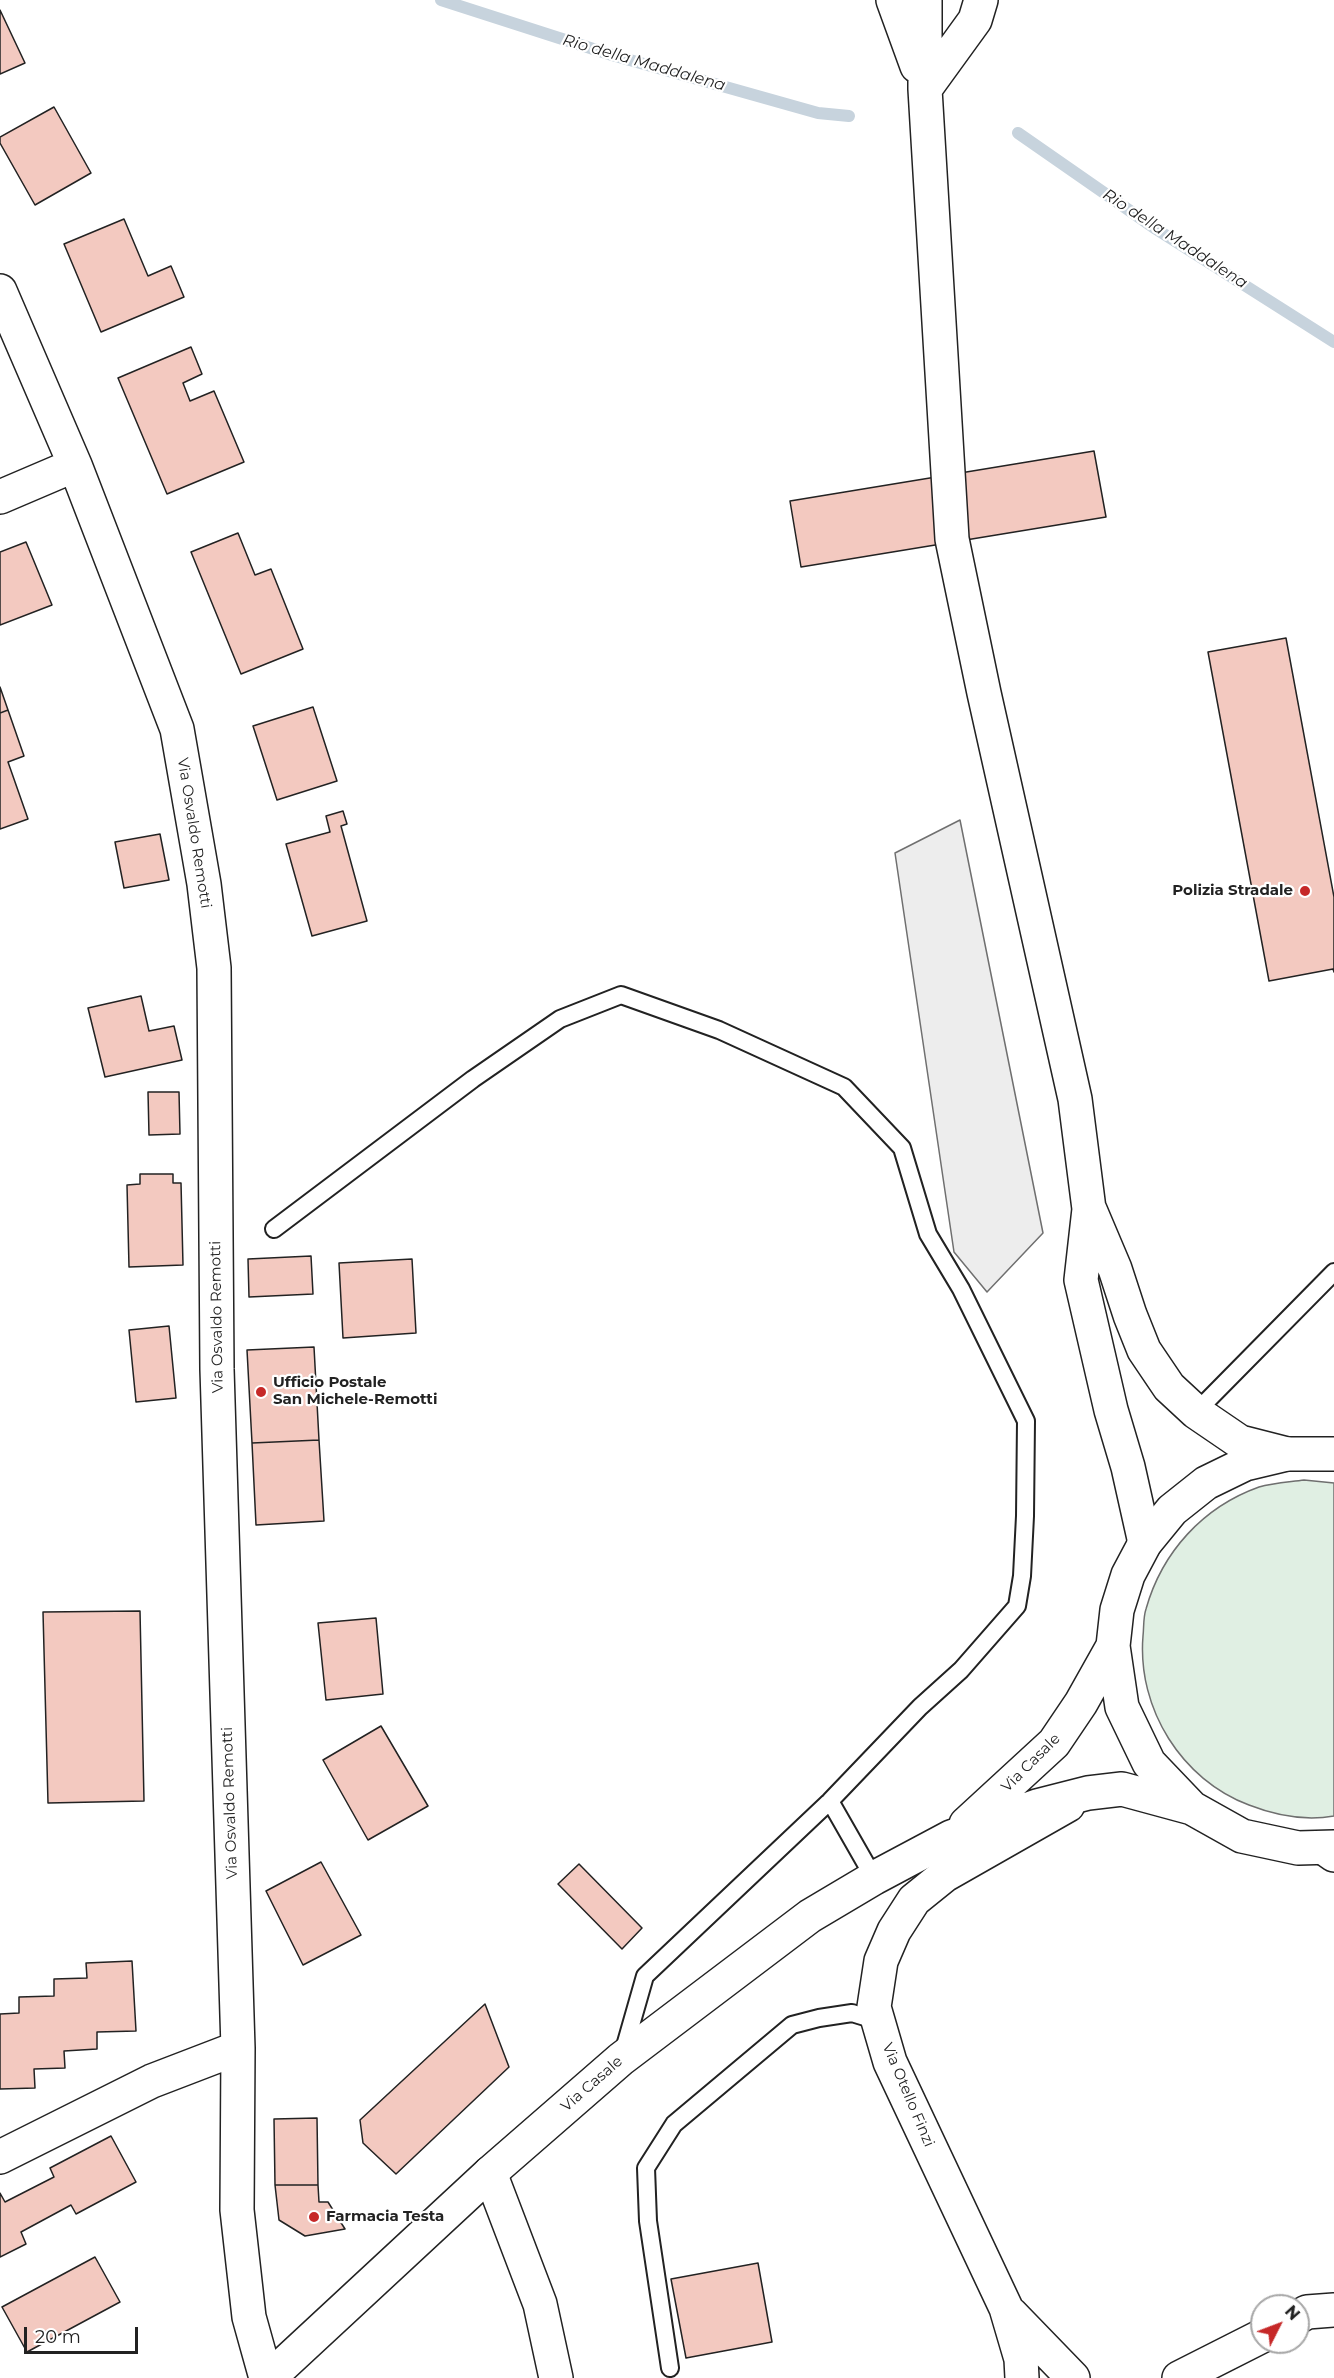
<!DOCTYPE html>
<style>
body{margin:0}
#map{position:relative;width:1334px;height:2378px;overflow:hidden;background:#fff;font-family:Montserrat,sans-serif}
canvas{display:block}
.north{position:absolute;left:1250px;top:2294px;width:60px;height:60px;box-sizing:border-box;background:#fff;border:2px solid #a7a7a7;border-radius:50%;rotate:48deg;font-size:16px;font-weight:700;line-height:24px;text-align:center;color:#222}
.north::after{content:'';display:block;margin:auto;width:21px;height:27px;background:#c62828;clip-path:polygon(50% 0,100% 100%,50% 72%,0 100%)}
.scale{position:absolute;left:24px;top:2327px;width:114px;height:27px;box-sizing:border-box;border:3px solid #222;border-top:0;padding-left:8px;font-size:18px;line-height:21px;white-space:nowrap;color:#222;-webkit-text-stroke:4px #fff;paint-order:stroke}
</style>
<div id="map">
<canvas width="1334" height="2378"></canvas>
<div class="north">N</div>
<div class="scale">20 m</div>
</div>
<script>
const g = document.querySelector('canvas').getContext('2d');
g.lineJoin = 'round';
function paint(path, color) {
  g.fillStyle = color;
  g.fill(path, 'evenodd');
}
function strokePath(path, color, width, dash) {
  g.strokeStyle = color;
  g.lineWidth = width;
  g.lineCap = dash ? 'butt' : 'round';
  g.setLineDash(dash || []);
  g.stroke(path);
}
function label(font, color, halo, rows, align = 'center') {
  g.font = font + ' Montserrat,sans-serif';
  g.lineWidth = 4.5;
  g.setLineDash([]);
  g.textBaseline = 'middle';
  g.strokeStyle = halo;
  g.fillStyle = color;
  for (const [text, x, y, turn = 0] of rows) {
    g.save();
    g.translate(x, y);
    g.rotate((+turn || 0) * Math.PI / 180);
    g.textAlign = isNaN(turn) ? turn : align;
    if (halo) g.strokeText(text, 0, 0);
    g.fillText(text, 0, 0);
    g.restore();
  }
}
const green = new Path2D(`
 M1304,1480L1334,1483V1816C1305,1821 1277,1816 1249,1805C1182,1780 1137,1709 1143,1636C1144,1628 1143,1618 1146,1609C1162,1552 1203,1507 1259,1487C1273,1483 1290,1482 1304,1480Z`);
paint(green, '#e0efe3');
strokePath(green, '#6f6f6f', 1.5);
const parking = new Path2D(`
 M960,820L1043,1233L987,1292L954,1252L895,853Z`);
paint(parking, '#ededed');
strokePath(parking, '#6f6f6f', 1.5);
strokePath(new Path2D(`
 M441,0L612,55L818,113L849,116
 M1018,133L1156,229L1334,342`), '#c7d3dd', 12);
const building = new Path2D(`
 M0,10L25,63L0,74Z
 M54,107L91,173L35,205L0,143V137Z
 M124,219L148,276L171,266L184,297L101,332L64,244Z
 M191,347L202,374L183,383L190,401L214,391L244,462L167,494L118,378Z
 M1094,451L1106,517L801,567L790,501Z
 M238,533L255,575L271,569L303,649L241,674L191,552Z
 M26,542L52,605L0,625V552Z
 M1286,638L1334,897V972L1333,969L1269,981L1208,652Z
 M0,687L8,710L0,713Z
 M313,707L337,781L277,800L253,726Z
 M8,710L24,756L8,762L28,819L0,829V713Z
 M343,811L347,824L341,826L367,921L312,936L286,844L330,832L326,816Z
 M160,834L169,880L124,888L115,842Z
 M141,996L149,1031L174,1026L182,1060L105,1077L88,1008Z
 M148,1092H179L180,1134L149,1135Z
 M140,1174H173V1183H181L183,1265L129,1267L127,1185L140,1184Z
 M311,1256L313,1294L249,1297L248,1259Z
 M412,1259L416,1333L343,1338L339,1263Z
 M169,1326L176,1398L136,1402L129,1330Z
 M314,1347L319,1440L252,1443L247,1350Z
 M319,1440L324,1521L256,1525L252,1443Z
 M140,1611L144,1801L48,1803L43,1612Z
 M376,1618L383,1694L326,1700L318,1623Z
 M381,1726L428,1806L368,1840L323,1760Z
 M321,1862L361,1935L303,1965L266,1891Z
 M579,1864L642,1928L622,1949L558,1884Z
 M132,1961L136,2031L97,2032V2049L64,2051L65,2068L34,2069L35,2088L0,2089V2014L19,2013V1997L54,1996V1979L87,1978L86,1963Z
 M485,2004L509,2067L396,2174L363,2143L360,2120Z
 M317,2118L318,2185H275L274,2119Z
 M111,2136L136,2182L76,2214L71,2205L21,2232L26,2244L0,2257V2193L5,2202L54,2177L50,2168Z
 M275,2185H318L319,2202H328L345,2229L305,2236L279,2220Z
 M95,2257L120,2302L27,2352L2,2307Z
 M758,2263L772,2342L686,2358L671,2279Z`);
paint(building, '#f3c9c0');
strokePath(building, '#222', 1.5);
const lane = new Path2D(`
 M274,1229L473,1079L560,1019L621,995L719,1030L844,1087L902,1148L928,1234L961,1289L1026,1421L1025,1516L1022,1576L1017,1606L961,1670L920,1707L830,1801L645,1976L623,2053
 M1196,1412L1334,1272
 M830,1801L874,1878
 M670,2368L648,2221L646,2168L674,2124L792,2025L819,2018L852,2013L878,2021`);
const street = new Path2D(`
 M0,291L75,465L177,729L204,884L214,968L217,1369L238,2048L237,2210L249,2317L266,2378
 M0,497L75,465
 M0,2157L152,2081L238,2048
 M490,2173L540,2304L556,2378
 M1011,2314L1073,2378
 M1298,2317L1307,2312L1334,2310
 M1022,2378L1021,2359L1006,2308L890,2062L874,2007L881,1961L894,1931L914,1900L945,1875L1068,1805
 M1179,2378L1262,2336`);
const primary = new Path2D(`
 M1334,1454H1287L1245,1464L1206,1483L1172,1510L1145,1543L1128,1575L1117,1610L1113,1646L1122,1707L1149,1763L1192,1808L1242,1836L1298,1848L1334,1847
 M966,1824L1054,1743L1081,1703L1113,1646
 M269,2378L490,2173L621,2059L810,1916L874,1878L951,1837L1037,1806L1088,1793L1122,1789L1192,1808`);
const highway = new Path2D(`
 M893,0L917,66
 M925,0V89L952,539L984,693L1075,1099L1089,1209L1081,1280L1111,1410L1128,1467L1145,1543
 M925,89L975,20L981,0
 M1090,1210L1115,1269L1130,1315L1144,1350L1169,1387L1196,1412L1240,1442L1287,1454
 M1324,1848L1334,1855`);
strokePath(lane, '#222', 20);
strokePath(street, '#222', 36);
strokePath(primary, '#222', 36);
strokePath(highway, '#222', 36);
strokePath(lane, '#fff', 16);
strokePath(street, '#fff', 33);
strokePath(primary, '#fff', 33);
strokePath(highway, '#fff', 33);
for (const [x, y, r, color] of [
 [1305,891,6,"#c62828"],
 [261,1392,6,"#c62828"],
 [314,2217,6,"#c62828"]
]) {
  const dot = new Path2D();
  dot.arc(x, y, r, 0, 2 * Math.PI);
  g.fillStyle = color;
  g.fill(dot);
  strokePath(dot, '#fff', 2);
}
label('15px', '#222', '#fff', [
 ["Via Osvaldo Remotti",194,833,81],
 ["Via Osvaldo Remotti",217,1317,-91],
 ["Via Casale",1031,1763,-45],
 ["Via Osvaldo Remotti",230,1803,-92],
 ["Via Casale",592,2084,-41],
 ["Via Otello Finzi",908,2095,67]
]);
label('bold 15px', '#222', '#fff', [
 ["Polizia Stradale",1293,891,"right"],
 ["Ufficio Postale",273,1383],
 ["San Michele-Remotti",273,1400],
 ["Farmacia Testa",326,2217]
], 'left');
label('italic 16px', '#222', '#fff', [
 ["Rio della Maddalena",644,63,16],
 ["Rio della Maddalena",1175,239,33]
]);
</script>
